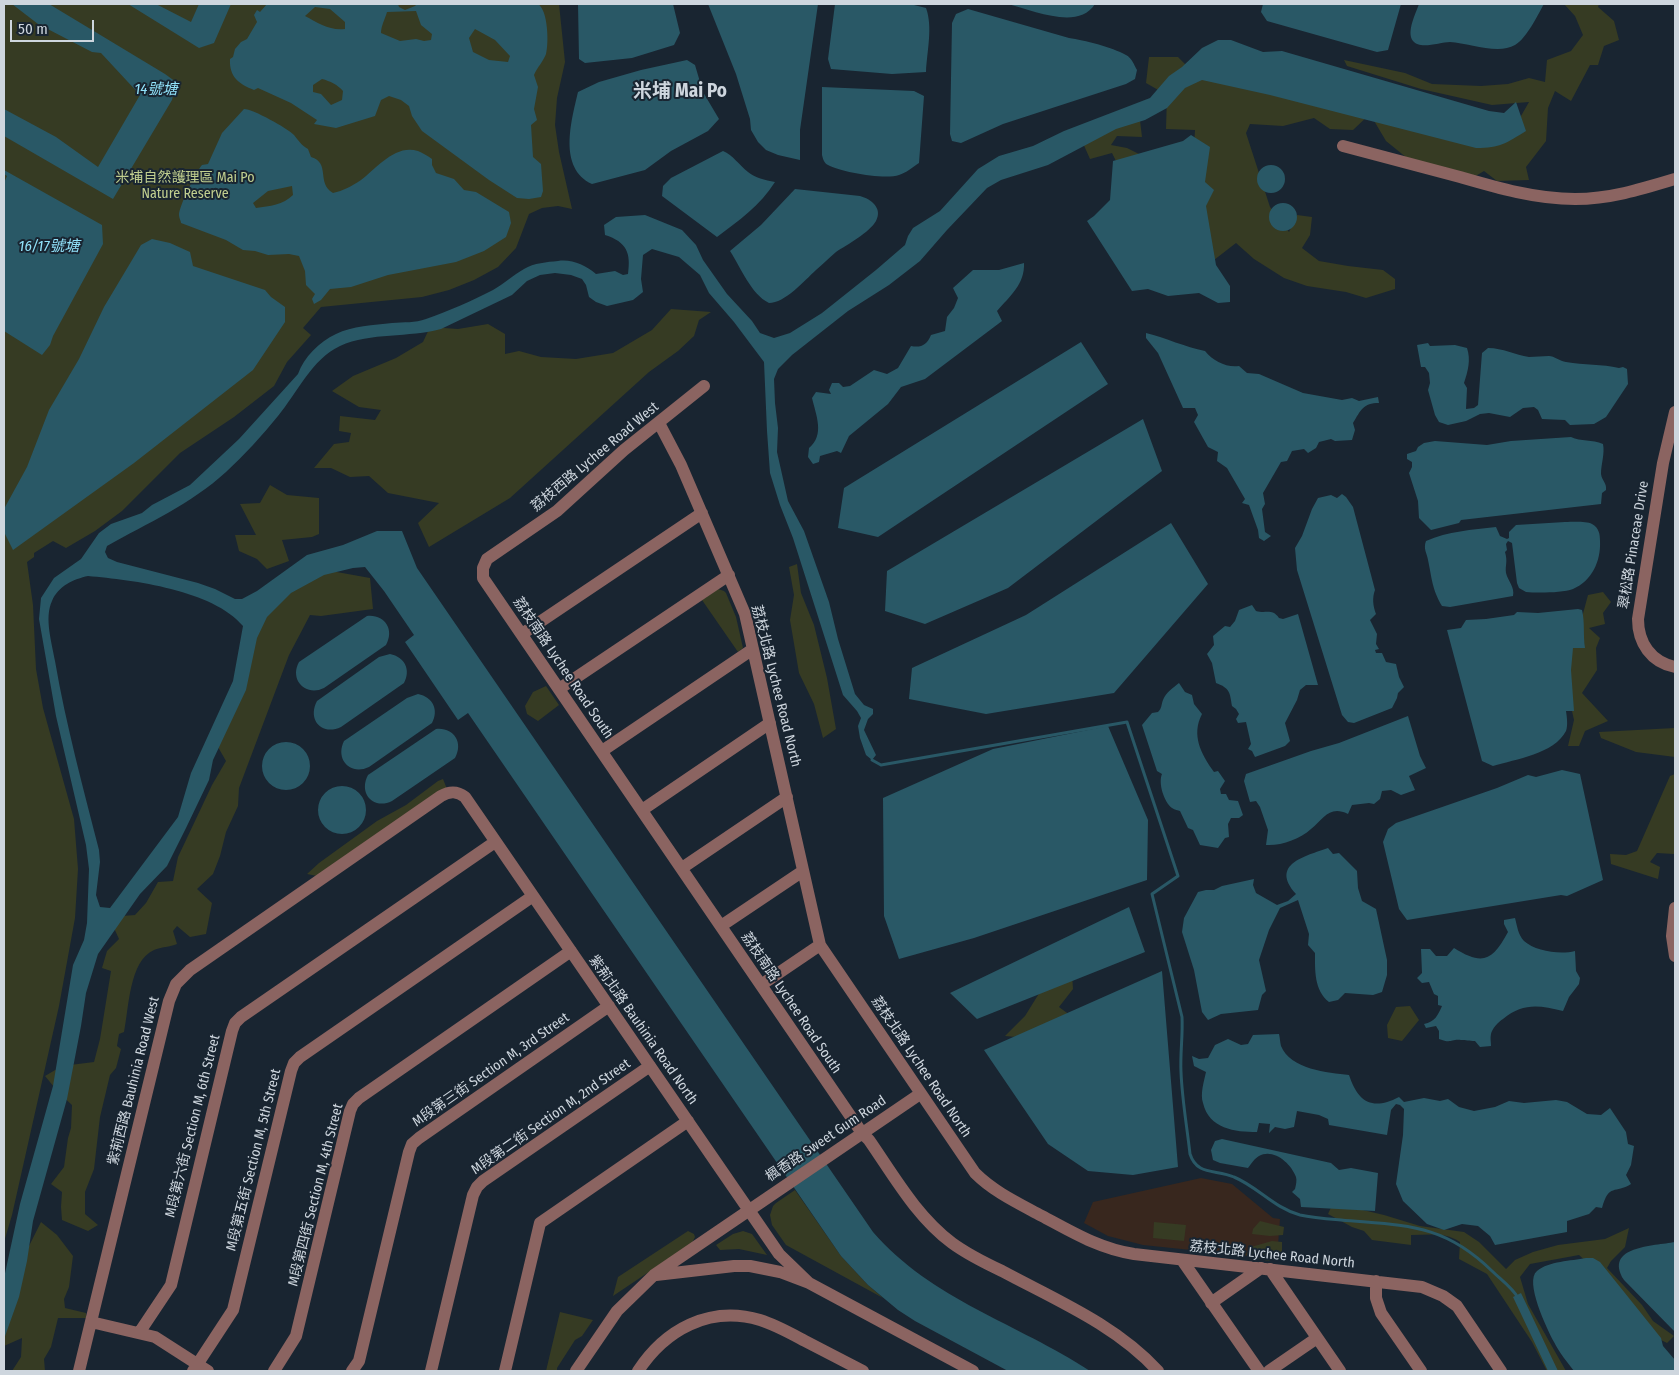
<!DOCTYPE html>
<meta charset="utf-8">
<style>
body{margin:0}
#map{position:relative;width:1679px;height:1375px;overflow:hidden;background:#192531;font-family:"Fira Sans Condensed",sans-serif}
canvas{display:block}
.frame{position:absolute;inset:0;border:5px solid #ced6de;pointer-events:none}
.scale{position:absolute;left:10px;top:20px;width:84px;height:22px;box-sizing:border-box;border:2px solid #ced6de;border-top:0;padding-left:6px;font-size:15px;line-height:18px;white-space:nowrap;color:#ced6de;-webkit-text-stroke:4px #192531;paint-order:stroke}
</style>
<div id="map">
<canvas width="1679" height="1375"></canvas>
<div class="frame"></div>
<div class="scale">50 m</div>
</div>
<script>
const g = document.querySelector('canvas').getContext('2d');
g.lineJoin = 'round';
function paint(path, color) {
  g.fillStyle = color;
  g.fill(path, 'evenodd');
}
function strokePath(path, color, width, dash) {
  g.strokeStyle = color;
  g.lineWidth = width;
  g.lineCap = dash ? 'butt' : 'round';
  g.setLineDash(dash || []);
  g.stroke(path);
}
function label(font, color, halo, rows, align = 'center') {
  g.font = font + ' "Fira Sans Condensed","Noto Sans TC",sans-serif';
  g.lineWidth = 4;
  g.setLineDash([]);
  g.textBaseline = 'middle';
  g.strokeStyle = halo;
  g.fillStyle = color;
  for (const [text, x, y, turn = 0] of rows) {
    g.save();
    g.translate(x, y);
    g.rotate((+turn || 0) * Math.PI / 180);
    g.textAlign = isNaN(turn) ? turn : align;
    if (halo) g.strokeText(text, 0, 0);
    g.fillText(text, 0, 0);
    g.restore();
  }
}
paint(new Path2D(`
 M1201,1178L1232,1184L1273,1218L1280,1219L1277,1259L1143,1245L1108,1236L1084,1223L1093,1202Z`), '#38271e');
paint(new Path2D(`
 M4,4H559L565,62L557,98L555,125L559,152L572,209L558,206L542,208L529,214L516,248L498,267L474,280L449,290L422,297L321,307L303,328L311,335L287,362L274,386L234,417L180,453L122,511L95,531L66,548L53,541L34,553V557L27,562L33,605L36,669L43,708L74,819L78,869L75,918L59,1006L12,1215L4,1242Z
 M1564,4H1599L1598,7L1614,21L1619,40L1604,46L1598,65H1590L1571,101L1555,91L1548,108L1546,141L1526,167L1529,180L1497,181L1484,171L1474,177L1407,158L1386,141L1370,114L1353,130L1330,129L1314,118L1283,126L1250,124L1246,133L1270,207L1289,232L1297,215L1312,217L1310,235L1302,248L1319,261L1348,266L1383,270L1395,279V289L1366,298L1346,292L1307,286L1284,278L1254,259L1236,243L1205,267L1193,164L1195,130L1166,129L1167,95L1146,83L1149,57H1178L1191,70L1517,123L1529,102L1492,105L1421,89L1347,66L1344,60L1405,73L1432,84L1481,86L1508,84L1529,78L1545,82L1547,60L1571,51L1583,35L1575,16Z
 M1139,112L1142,137L1117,136L1111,145L1127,148L1149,159L1119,167L1112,153L1090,159L1082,141Z
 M671,309L711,312L699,320L694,336L678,351L649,372L510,498L429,547L418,523L439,503L388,493L369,476L350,477L331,468H314L334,444L349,442L351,433L339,431L340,416L375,420L381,410L359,407L332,391L353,376L396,358L423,342L430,327L458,329L488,324L505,334V354L519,351L541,357L576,359L613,353L652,330Z
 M270,485L287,495L319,498V534L312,537L282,540L289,561L267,569L257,559L239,551L235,535H256L240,504L260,503Z
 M797,564L801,593L814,625L827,678L836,729L823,738L814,704L799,673L790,620L794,595L789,567Z
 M309,567L370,578L373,609L321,616L310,615L289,655L239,788L238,806L226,832L220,856L213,874L197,889L212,903L206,934L190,937L177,926L173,931L177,944C170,947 161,947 154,950C129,961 129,1008 124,1032L119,1034L117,1046L121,1049L116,1068L110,1075L100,1117L94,1169L85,1192V1214L98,1225L88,1231L62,1220L61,1207L62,1192L51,1184L64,1167L68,1138L71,1128L72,1105L59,1093L45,1076L62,1066L94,1062L100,1039L111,971L102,968L107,951L119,939L109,917L135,915L146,903L158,882L173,881L178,857L212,785L226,761L214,740L260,607Z
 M718,589L724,591L726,593L736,617L743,648L738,652L702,600Z
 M1603,592L1611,602L1603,613L1605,624L1589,628L1600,638L1596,648L1597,670L1582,693L1608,721L1585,731L1579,746H1568L1574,720L1566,684V667L1577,636L1588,595Z
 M546,686L559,705L538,721L527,714L525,706L533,692Z
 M1675,728V757L1636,752L1601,738L1599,732Z
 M1675,774V851L1674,854L1657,853L1650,862L1660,867L1658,879L1611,864L1610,854L1626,855L1637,851L1670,776Z
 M443,779L447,789L317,876L307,874L319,863L377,821L406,805L438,781Z
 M1071,958L1073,989L1059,1007L1078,1021L1049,1040L1005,1036L1025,1016L1053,971Z
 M1410,1006L1419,1020L1402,1041L1388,1038L1387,1025L1396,1007Z
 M795,1190L841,1256L868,1285L883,1298L786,1245L772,1225L770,1215L773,1206L776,1203Z
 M1333,1203L1384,1215L1420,1226L1464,1232L1479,1242L1506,1269L1515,1260L1533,1252L1558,1245L1605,1239L1629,1228L1625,1247L1611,1261L1607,1268L1642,1305L1653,1321L1674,1336L1667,1343L1651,1335L1591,1266L1579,1255L1530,1264L1520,1277L1528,1304L1566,1371H1547L1532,1342L1487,1274L1459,1259L1460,1242C1445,1232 1429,1235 1411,1235V1245L1372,1240L1364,1231L1352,1227L1328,1214Z
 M1260,1221L1284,1227L1283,1235L1270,1236L1252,1234L1253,1229Z
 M41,1222L57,1235L73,1256L69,1287L64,1299L65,1308L86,1313V1318H58L51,1347L44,1359L45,1371H12L21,1357L22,1338L4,1346V1319L22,1260Z
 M1154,1222L1186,1225L1184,1241L1153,1238Z
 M688,1231L694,1234L695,1237L692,1243L613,1296L618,1277Z
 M743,1231L752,1234L767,1255L739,1249L720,1250L716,1245L733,1234Z
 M1272,1241L1282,1242V1255L1268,1261L1246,1255L1251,1247Z
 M560,1312L593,1320L582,1336L575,1340L557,1368V1371H546Z`), '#363b23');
paint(new Path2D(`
 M12,4H49L165,74L176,82L172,100L113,199L4,136V109L56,137L98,167L140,95L101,53L92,52L38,24Z
 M128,4H156L191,22L199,4H231L214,43L199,48Z
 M267,4H398L399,7L405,10L415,6L417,4H538C548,10 549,43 546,54C544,60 537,68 534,75L538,87L534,109L537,120L531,125L533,157L541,164L543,191L541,197L529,199L517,198L489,180L422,131L412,116L409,106L401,100L389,96L381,100L375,116L336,128L314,124L317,120L291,103L258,88L254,90C239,84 229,77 230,59L233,57L235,49L241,42L247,39L257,22L254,15L257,10L260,12ZM315,7L330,9L345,22V29C330,31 318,23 305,16ZM416,11L421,25L432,34L431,40L424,41L416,39L400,41L381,33C381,26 385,19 387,12ZM475,29L495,40L510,56L508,62L489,60L473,52L469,38ZM322,79C330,81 338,85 343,91L342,100L331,105L321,94L313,92V85Z
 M578,4H673L680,33L674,45L632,58L585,63L579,59Z
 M708,4H818L800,130V160L778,155L766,150L758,142L751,130L750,119L736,74Z
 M835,4H910L926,8C933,27 927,51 926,72L892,74L831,69L828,59Z
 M1008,4H1095C1078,31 1033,10 1008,4Z
 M1263,4H1401L1388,50L1377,52L1267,21L1261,12Z
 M1419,4H1544C1537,16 1527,38 1515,45C1498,55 1469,43 1450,42C1440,42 1420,50 1413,41C1406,32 1416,13 1419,4Z
 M968,9L1069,38C1084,40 1112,47 1126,55C1132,58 1134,65 1137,70L1135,79L1126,84L1003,124L961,143L952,141L950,134L952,23L956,14Z
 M1218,40H1231L1263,52L1282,51L1489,111L1504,113L1516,102L1526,131C1506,143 1501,148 1476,148L1270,95L1202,80L1185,88L1167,108L1145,120L1116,129L1048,165L1001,180L987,188L947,230L920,261L889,285L848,311L792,355L778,369L774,379L775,403L778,428L777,452L788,501L804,531L829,602L838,639L855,694L864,705L873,709V714L868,719L864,730L876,755L872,760L866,755L860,738L858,726L861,718L857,711L843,695L793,538L780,505L770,473L767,431L764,362L734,322L709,293L700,275L679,257L652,249L643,255L641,279L643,292L633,300L607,306L596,302L589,297L586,285L582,279L571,275L555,273L540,275L527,281L512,295L441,329C409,338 371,332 340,346C312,359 297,393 278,416C262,436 244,455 226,472C191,504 148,523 107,546L105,552L108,558L117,562L198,583L215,589L235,599H242L257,591L307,555L343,545L377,531H402L417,568L873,1232C932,1300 1017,1323 1090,1371H1008L915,1321L898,1310L868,1285L841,1256L468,713L458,720L405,642L414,635L384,591L365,567L353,568L324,575L291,593L267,617L257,638L246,690L213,760L209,780L186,828L167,866L140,894L98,954L86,993L81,1026L67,1099L33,1221L27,1261L19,1297L4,1339V1278L20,1204L53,1086L73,965L84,940L87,923L89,869L86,845L56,716L39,619L41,598L54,578L81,559L99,533L111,524L142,513L152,505L190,485L239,439L298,374C304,357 319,342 336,334C352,326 374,325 392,323C404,322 415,323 426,319C448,311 472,301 493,290C504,284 513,275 524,269C534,263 547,262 558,261C572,259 585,265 596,274L615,271L623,275L628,274C631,253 627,242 605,235L604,225L616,217L645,215L682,230L696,245L703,260L727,294L752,321L760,333L774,338L790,333L822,313L876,270L905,245L908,236L913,228L940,211L978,169L999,156L1033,146L1064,131L1150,98L1169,76L1182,67L1202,48ZM88,576C133,580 213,590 243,626L233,681L191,773L178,817L110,908L100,907L96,895L100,862L99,850C83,787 66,725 55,661C52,643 44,618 52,601C58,586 74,579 88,576Z
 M687,60L695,65L703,92L719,119L708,131L671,151L645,170L592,184C558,168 571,122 578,92L599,82L641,70Z
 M822,87L914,91L924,96L919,163C913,167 906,173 899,175C885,180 840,172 828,165C824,163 823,159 822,155Z
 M244,109C253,109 287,128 294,135C299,141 301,145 308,149L311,157C331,163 316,183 333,193C343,191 352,186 361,180C377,168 395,144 418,151C423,153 428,156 432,159V165L436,173L454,179L464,190L476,192L509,212L511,223L506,237L484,251L456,262L388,275L351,287L330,289L321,300L314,304L312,299L315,294L306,285L305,271L299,256L289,254L268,255L255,251L243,250L226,240L181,223C181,221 179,218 179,215C179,206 196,172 202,165L208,164L222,133ZM292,186L293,195C283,205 270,206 256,208L253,203L268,191Z
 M1191,135L1210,147L1205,182L1214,190L1206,206L1216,265L1230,286V302L1218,303L1199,293L1168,296L1148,289L1132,291L1087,221L1094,216L1110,200L1113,161L1183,141Z
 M723,151C733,155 739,165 748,172C755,178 765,180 775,182C760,206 738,221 717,237L662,196L663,186L671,178Z
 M1257 179a14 14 0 1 1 28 0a14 14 0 1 1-28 0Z
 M4,170L102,225L103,244L53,336L50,345L42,355L4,331L5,225L4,223V183L7,176L4,174Z
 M795,189L860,196C871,199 883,208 876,221C870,232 847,245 836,252C829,258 823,264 816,270C804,281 785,303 769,303C751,294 741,268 730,251L761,225Z
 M1269 217a14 14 0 1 1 28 0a14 14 0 1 1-28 0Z
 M152,239L170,243L190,252L193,266L265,290L271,297L285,307V322L253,370L134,463L13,550L4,532V509L27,467L49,410L79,359L104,307L141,245Z
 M1024,263C1025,284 1010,296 997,311L1002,321L925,379L901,387L888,404L849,436L841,453L837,451L820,456L819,462L813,464L808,457L809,448C825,435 816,415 812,398L816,392L831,394L829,390L832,383H839L843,387L850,386L874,370L887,374L898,368L911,346C921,348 927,345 931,335L945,331L947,317L954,308L958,298L953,288L973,270H999Z
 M1146,333C1166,338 1185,347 1205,351C1213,361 1227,368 1239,366L1247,373L1259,374L1303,393L1342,400L1352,398L1359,401L1378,397L1379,403C1363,403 1361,410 1353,423L1355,430L1352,440L1335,441L1331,439L1319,442L1316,448L1308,453L1304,449L1292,451L1287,461L1281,462L1263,493L1265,504L1262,509L1265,532L1271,536L1264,541L1259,538L1258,530L1249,505L1242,503L1245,499L1227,468L1217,461L1218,452L1208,447L1194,422L1198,415L1195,408H1183L1158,353L1146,338Z
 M1081,342L1108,384L878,537L838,528L844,488Z
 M1428,343L1430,346L1455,345L1467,348C1471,360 1468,371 1464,383L1467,388L1466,409L1474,408L1478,405L1482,353L1488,348C1503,348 1515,355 1529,357C1536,357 1542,356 1549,356C1554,356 1560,361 1566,362C1584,365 1602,364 1619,368L1623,367L1627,369L1628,384L1606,417L1594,424L1570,425L1565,420L1542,419L1538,410L1534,407L1523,408L1510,417L1489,413L1480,414L1466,421L1448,425L1439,422L1435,415L1428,390L1430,383L1429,373L1425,367H1421L1417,345Z
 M1143,419L1162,471L1008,588L925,624L885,611L887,571Z
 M1571,437C1581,442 1592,439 1603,444C1605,454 1601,464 1601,474C1602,481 1607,483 1606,490L1602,493L1601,504L1461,520L1459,523L1431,530L1419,518L1418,501L1409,473L1412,467V462L1407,459V454L1416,451L1418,447L1424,443L1435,441L1487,445L1511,441Z
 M1342,494L1346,497L1353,507L1375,590C1372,598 1373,606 1376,614L1370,620L1377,634L1376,644L1379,649L1375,650L1376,653H1382L1386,662L1396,664L1399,677L1404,687L1398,693L1397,698L1392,708L1354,723L1348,722L1342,715L1297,570L1295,548L1302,536L1312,509L1318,498L1331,495L1337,498Z
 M1565,522C1573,522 1586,521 1592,524C1599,528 1600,534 1600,541C1601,561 1592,581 1573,589C1562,593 1537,593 1526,592L1519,588L1517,583L1512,543L1508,541L1506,544L1507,550L1505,552C1508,562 1505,565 1506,573C1508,581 1515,587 1513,596L1450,607L1442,606C1432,589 1432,579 1428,560C1427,553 1423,549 1426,541C1448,531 1472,530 1496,527L1500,536L1507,539L1509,538V532L1516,525Z
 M1171,523L1208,584L1114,693L986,714L909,699L912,668L1026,615Z
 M1252,605L1256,611C1266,614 1272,608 1279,618L1283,619L1298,614L1318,685H1306L1300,690L1297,700L1285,723L1290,741L1285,746L1255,757L1252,751L1248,749L1251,744L1246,722L1238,723L1236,719L1239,714L1236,709L1232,706C1230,693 1230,688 1216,683L1212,663L1207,654L1214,645L1213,636L1225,626L1230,627L1235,621L1239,610Z
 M1578,609L1582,610C1585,622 1583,635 1585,648H1573L1571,670L1574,711H1566C1567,717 1568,726 1566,731C1554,754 1516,759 1493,766L1482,761L1447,630L1461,628L1466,620L1486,619L1514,615L1517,612L1538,613Z
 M367,616C384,614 395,629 386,645L324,688C306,697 289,680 299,662Z
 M390,654C405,657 411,670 404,683L341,727C322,736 307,720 317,701L379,657Z
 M1179,683L1185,692L1192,695L1194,704L1202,714C1191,735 1201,754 1214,772L1218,771L1225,781L1220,789L1221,794H1226L1229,800L1238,801L1243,815L1239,818H1231L1228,824L1229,837L1225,838L1218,848L1200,845L1193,830L1188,828L1180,811C1178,810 1175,810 1172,808C1164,802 1158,783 1162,774L1157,771L1142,725L1152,713L1158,712C1162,708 1161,705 1163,700C1166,692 1173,688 1179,683Z
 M418,694C433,697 439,710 432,723L369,767C350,776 335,759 344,741L407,698Z
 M1408,716L1420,756L1426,768L1409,776L1415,790L1401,795L1391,790L1382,791L1380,799L1374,804L1369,803L1352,805L1348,814C1329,805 1324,819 1311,829C1300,839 1281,846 1266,845L1268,830L1260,807L1256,801L1250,802L1244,781L1246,774L1311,751L1339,743Z
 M1108,726L1148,820L1147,880L974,938L899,959L884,916L883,798L993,749Z
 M436,729C453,727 464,742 455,758L392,801C374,810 358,794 368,775Z
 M262 766a24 24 0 1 1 48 0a24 24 0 1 1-48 0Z
 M1562,770L1580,774L1603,880L1567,896L1561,895L1407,920L1399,909L1383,842L1388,829L1396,823L1497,788L1528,775L1536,777Z
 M318 810a24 24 0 1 1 48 0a24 24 0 1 1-48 0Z
 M1328,848L1333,854L1339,853L1357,871L1358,888L1362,901L1376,909L1387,960V975L1382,992L1373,995L1345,993L1338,1000L1329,1002C1314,990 1315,970 1315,953L1308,945L1309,934L1298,900L1280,908L1269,930L1259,960L1266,991L1262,995L1258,1010L1221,1014L1208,1020L1202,1012L1194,970L1182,932L1184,918L1198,892L1206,890H1214L1222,886L1254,879L1253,885L1256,893L1277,905L1288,901L1296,894C1269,864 1306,856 1328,848Z
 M1129,907L1145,952L977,1019L950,993Z
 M1515,918C1517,925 1518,935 1524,941C1535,951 1560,955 1575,951L1576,971L1580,978L1579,984L1569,997L1563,1011C1538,1005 1523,1003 1503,1019C1498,1022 1492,1029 1491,1034C1490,1038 1491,1042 1491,1046L1480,1047L1475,1041C1469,1041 1466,1040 1461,1040C1450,1039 1452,1044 1439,1039V1031L1436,1026L1426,1028L1424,1024C1435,1022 1438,1015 1442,1006L1438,1005V996L1434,994L1429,982L1422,983L1417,978L1422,973L1421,949H1430L1436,956H1447L1454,948C1483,966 1492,961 1508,932L1504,924V920Z
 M1162,971L1178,1167L1133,1175L1088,1171L1048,1144L984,1050Z
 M1279,1034C1280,1038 1280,1042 1281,1046C1290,1069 1328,1073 1349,1075C1358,1102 1372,1111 1399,1097L1404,1102L1424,1098L1440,1101L1448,1099L1459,1107L1474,1111L1495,1107L1509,1101L1524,1103L1556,1100L1567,1102L1587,1114L1601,1115L1610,1108L1626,1132L1628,1144L1634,1146L1631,1165L1626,1175L1631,1184C1615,1194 1609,1183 1602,1208L1596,1207L1589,1214L1567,1221V1232L1495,1245L1490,1236L1478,1226L1462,1224L1444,1230L1427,1224L1403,1201L1396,1184L1403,1135L1404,1109L1400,1105L1396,1104L1391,1110L1387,1135L1329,1125L1328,1119L1319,1115L1297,1111L1294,1127L1285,1129L1275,1127L1269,1133L1270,1124L1259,1123L1257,1132C1235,1132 1209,1129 1203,1103C1200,1094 1204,1081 1206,1072L1194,1066L1192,1056L1199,1059L1208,1058L1215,1045L1228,1039L1241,1045L1248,1044L1253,1035Z
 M1222,1139L1331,1163L1339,1170L1351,1168L1378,1173L1375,1211L1301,1207L1300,1199L1292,1192L1295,1189C1296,1185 1297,1180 1296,1177C1291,1163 1273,1148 1259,1156C1255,1158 1251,1164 1248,1168L1220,1163L1213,1160L1211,1150L1215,1141Z
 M1675,1242V1332L1624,1280C1603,1246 1654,1246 1675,1242Z
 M1586,1258H1593L1600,1262L1661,1338L1663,1346L1675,1360V1371H1574C1567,1362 1559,1352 1554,1342C1547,1329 1524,1281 1537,1271C1549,1261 1571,1261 1586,1258Z
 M1521,1293L1558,1371H1548L1513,1297Z`), '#295866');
strokePath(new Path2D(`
 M872,760L881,765L1127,722L1178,876L1152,894L1182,1017C1183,1036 1180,1053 1181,1072C1182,1099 1187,1127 1190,1154C1197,1176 1216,1169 1234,1177C1258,1187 1274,1208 1300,1215C1313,1218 1328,1219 1341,1220C1406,1226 1443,1223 1492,1271C1500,1279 1513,1288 1518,1298`), '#295866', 3);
strokePath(new Path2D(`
 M1343,146C1382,156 1421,167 1460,177C1498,188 1536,199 1575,199C1610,199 1642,189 1675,179
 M704,386L624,450L557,511L487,559L483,568V578L862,1133L869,1140C894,1176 916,1216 952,1243C967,1254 985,1263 1002,1271C1056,1300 1116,1325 1158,1371
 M1675,412L1663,463L1638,619C1638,643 1651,662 1675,667
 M659,423L681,465L745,614L820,945L975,1173C994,1192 1018,1203 1042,1216C1072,1232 1100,1249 1134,1254L1422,1287L1443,1296L1457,1306L1501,1371
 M522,634L702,513
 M559,689L729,575
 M602,751L753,649
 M642,810L770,723
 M682,868L787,797
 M1675,908L1672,936L1675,956
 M721,926L803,871
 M761,985L820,945
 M1182,1260L1259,1371
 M1270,1269L1340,1371
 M656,1275L734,1266H750L780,1272L809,1283L973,1371
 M1376,1281V1298L1381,1313L1421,1371
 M1211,1303L1261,1268
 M91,1322L155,1337L208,1371
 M139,1333L171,1285L232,1031L235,1023L241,1017L495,842
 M79,1371L169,1001L176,984L190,970L441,796C450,791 457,791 465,797L779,1254L809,1283
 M193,1371L233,1310L291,1071L294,1063L300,1057L533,896
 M274,1371L296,1336L350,1111L353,1104L359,1098L571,951
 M352,1371L359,1361L409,1152L412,1144L419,1138L609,1006
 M431,1371L473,1195L477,1187L483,1181L650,1066
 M505,1371L540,1223L688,1121
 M576,1371L617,1311L654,1275L920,1094
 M638,1371C665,1330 709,1305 760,1320C776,1325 790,1333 805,1341C824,1351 844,1361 863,1371
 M1269,1371L1317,1338`), '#8b6461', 12);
label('14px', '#c1cf8f', '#192531', [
 ["米埔自然護理區 Mai Po",185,178],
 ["Nature Reserve",185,194]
]);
label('14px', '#ced6de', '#192531', [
 ["荔枝西路 Lychee Road West",595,457,-40],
 ["翠松路 Pinaceae Drive",1634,545,-81],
 ["荔枝南路 Lychee Road South",563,668,56],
 ["荔枝北路 Lychee Road North",776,686,76],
 ["荔枝南路 Lychee Road South",791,1003,56],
 ["紫荊北路 Bauhinia Road North",643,1030,55],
 ["荔枝北路 Lychee Road North",921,1067,56],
 ["M段第三街 Section M, 3rd Street",491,1070,-35],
 ["紫荊西路 Bauhinia Road West",134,1081,-76],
 ["M段第二街 Section M, 2nd Street",551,1117,-35],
 ["M段第六街 Section M, 6th Street",193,1126,-76],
 ["楓香路 Sweet Gum Road",826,1139,-34],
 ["M段第五街 Section M, 5th Street",254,1160,-76],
 ["M段第四街 Section M, 4th Street",316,1195,-76],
 ["荔枝北路 Lychee Road North",1272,1255,6]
]);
label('italic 15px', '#92e3fb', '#192531', [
 ["14號塘",156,90],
 ["16/17號塘",49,247]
]);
label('bold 19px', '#ced6de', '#192531', [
 ["米埔 Mai Po",680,92]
]);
</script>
